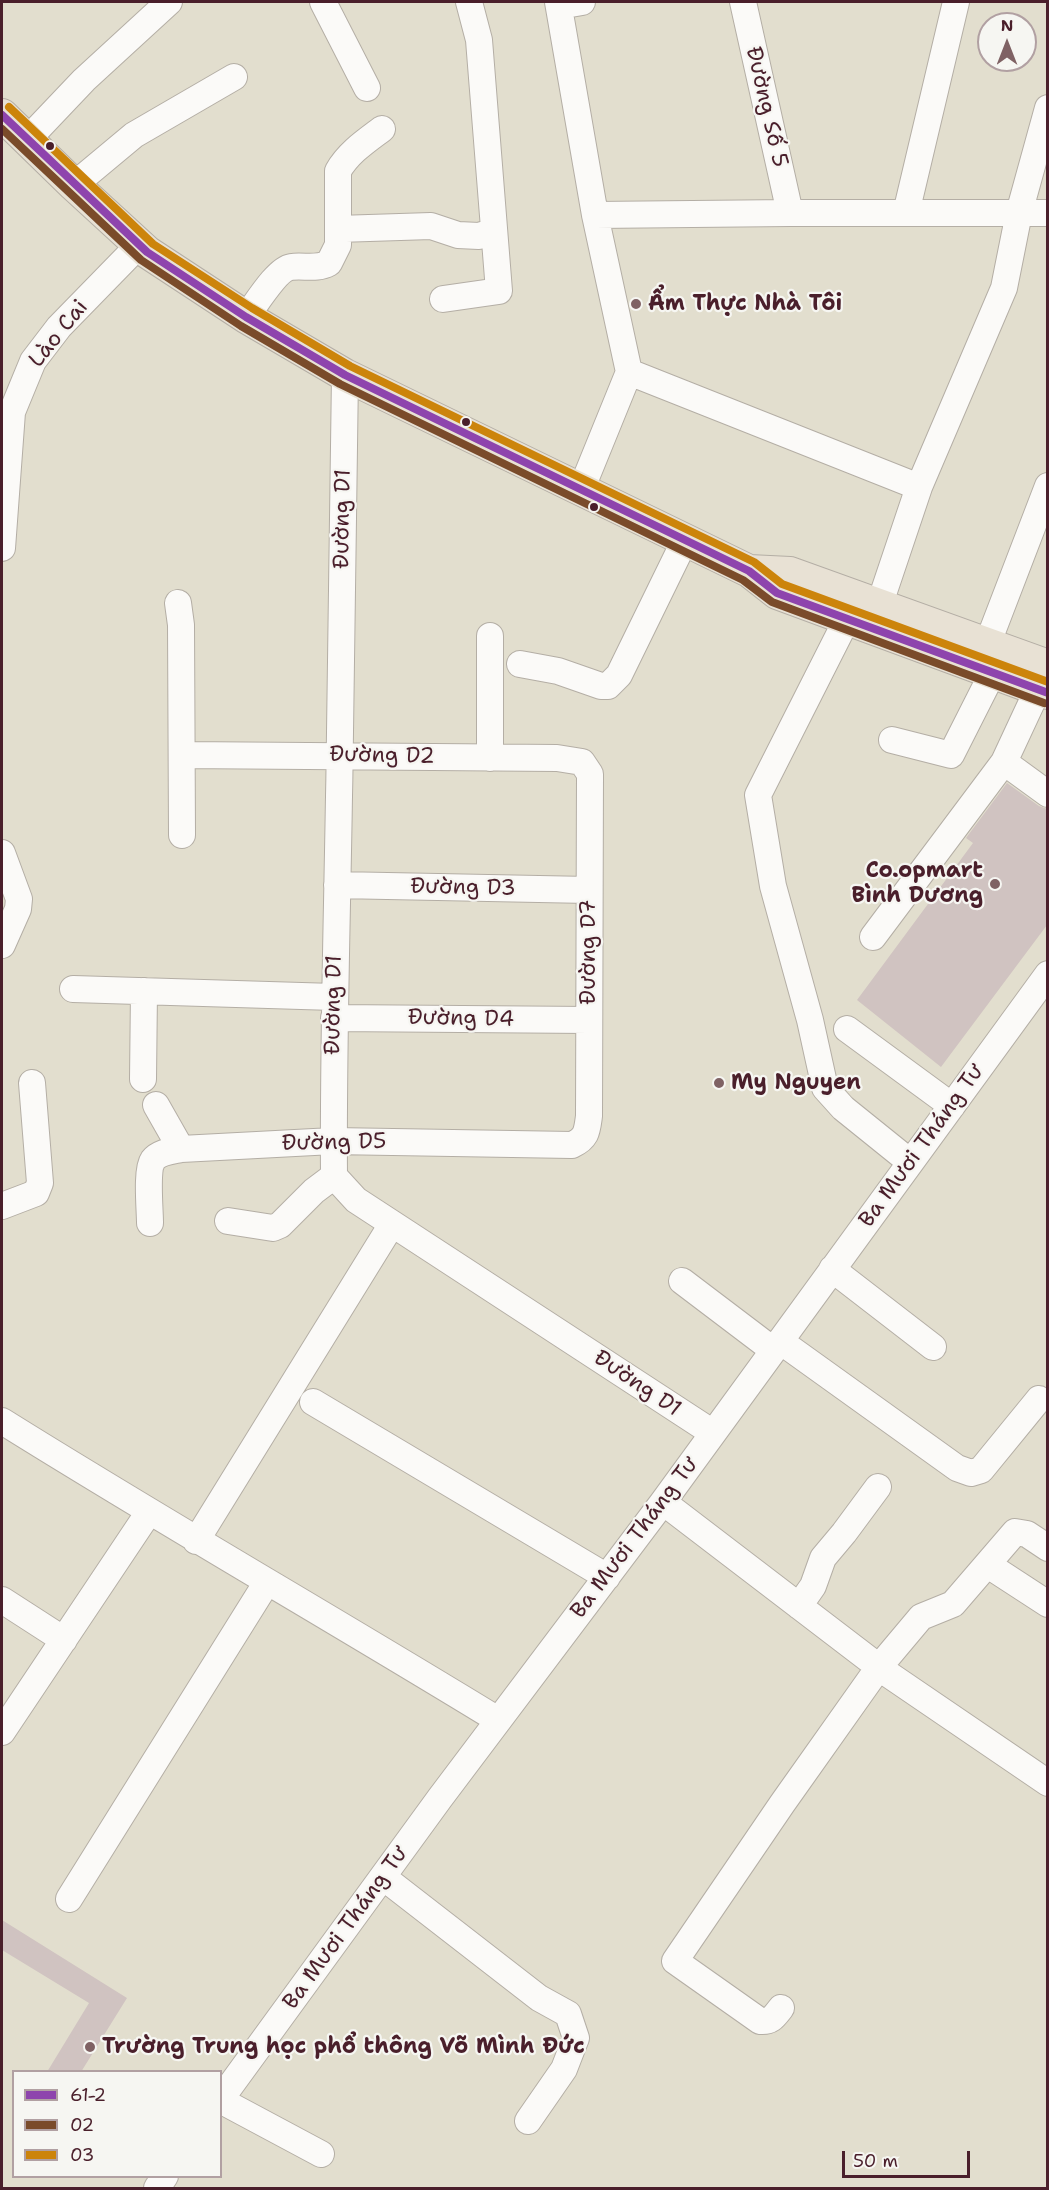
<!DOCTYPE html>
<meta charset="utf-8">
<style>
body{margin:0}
#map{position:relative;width:1049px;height:2190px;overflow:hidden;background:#e2dece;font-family:"Shantell Sans",sans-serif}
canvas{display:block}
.frame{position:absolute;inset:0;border:3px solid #4a1f2b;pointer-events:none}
.legend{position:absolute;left:12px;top:2070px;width:210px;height:108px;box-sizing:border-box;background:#f6f6f2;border:2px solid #b1a0a2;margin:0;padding:8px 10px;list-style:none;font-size:18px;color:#4a1f2b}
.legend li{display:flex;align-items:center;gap:12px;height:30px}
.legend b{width:30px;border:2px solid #b1a0a2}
.north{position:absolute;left:977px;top:12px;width:60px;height:60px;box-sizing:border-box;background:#f6f6f2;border:2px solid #b1a0a2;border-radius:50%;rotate:0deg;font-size:16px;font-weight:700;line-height:24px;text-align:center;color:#4a1f2b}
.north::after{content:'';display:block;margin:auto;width:21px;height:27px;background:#7f6264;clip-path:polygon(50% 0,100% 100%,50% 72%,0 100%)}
.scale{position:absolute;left:842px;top:2151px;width:128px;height:27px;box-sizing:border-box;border:3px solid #4a1f2b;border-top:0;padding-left:8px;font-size:18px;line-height:21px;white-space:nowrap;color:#4a1f2b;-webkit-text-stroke:4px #f6f6f2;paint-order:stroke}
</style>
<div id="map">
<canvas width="1049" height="2190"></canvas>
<div class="frame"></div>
<ul class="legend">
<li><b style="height:8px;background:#8e44ad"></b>61-2</li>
<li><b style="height:8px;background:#7a4b2a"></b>02</li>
<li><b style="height:8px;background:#cc840b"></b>03</li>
</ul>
<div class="north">N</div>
<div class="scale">50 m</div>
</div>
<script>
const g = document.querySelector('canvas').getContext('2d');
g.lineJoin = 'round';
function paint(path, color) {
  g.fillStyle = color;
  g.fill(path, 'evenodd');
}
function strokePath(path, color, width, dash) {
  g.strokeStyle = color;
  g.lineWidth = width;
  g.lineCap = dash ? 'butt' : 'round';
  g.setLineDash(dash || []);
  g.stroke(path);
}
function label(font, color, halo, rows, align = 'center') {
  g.font = font + ' "Shantell Sans",sans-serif';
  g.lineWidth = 4.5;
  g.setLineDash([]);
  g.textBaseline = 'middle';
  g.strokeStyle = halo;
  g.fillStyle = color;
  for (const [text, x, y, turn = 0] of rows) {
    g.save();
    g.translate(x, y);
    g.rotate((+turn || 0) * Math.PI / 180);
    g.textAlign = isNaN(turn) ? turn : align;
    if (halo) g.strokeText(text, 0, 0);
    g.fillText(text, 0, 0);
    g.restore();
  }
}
paint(new Path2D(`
 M1007,783L1039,806L1047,809V925L941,1067L857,1000L973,843L966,838Z
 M2,1920L127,1998L81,2072H47L89,2003L2,1950Z`), '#d0c3c1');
const minor = new Path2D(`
 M323,2L367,88
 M558,2L595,215L629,372L581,490
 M743,2L790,213
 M559,6L582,2
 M27,140L84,80L169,2
 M74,185L134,135L234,77
 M906,213L956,2
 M595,215L790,213H1048
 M338,229L431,226L458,235L479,236L494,231
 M443,299L499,291L479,40L469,2
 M246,317C256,304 277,269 291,267C304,265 316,270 329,263L338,245V171C348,153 366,141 382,129
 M629,372L919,487
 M345,375C343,516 342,656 339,796C337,923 333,1050 334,1176L356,1200L713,1433
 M2,548L12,412L33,361L59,327L139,245
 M178,603L181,625L182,835
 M879,606L919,487L1004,288L1019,213L1048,108
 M847,619L758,795L773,886L810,1020L825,1088L843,1108L910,1162
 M490,636V758
 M987,645L1048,486
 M520,664L558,671L601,686H608L619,675L685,540
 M1038,689L1004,762L1048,794
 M892,740L951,755L993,672
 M2,853L19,899L18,909L2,945
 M337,885L589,890
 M873,937L1004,762
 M73,989L334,997
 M334,1018L589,1020
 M847,1029L952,1106
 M143,1079L144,991
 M156,1105L181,1149
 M2,1206L36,1193L40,1183L32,1083
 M228,1221L273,1228L280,1225L314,1191L334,1176
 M150,1223C150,1210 146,1170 153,1160C159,1152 172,1151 181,1149L333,1141L572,1145C587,1138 587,1131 589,1116L590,774L582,762L557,758L183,755
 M832,1269L933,1347
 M682,1281L773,1350
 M780,1341L957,1468L971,1473L981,1470L1039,1399
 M313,1402L607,1577
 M2,1421C165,1523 333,1619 498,1720
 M663,1502L888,1674L1048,1783
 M196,1541L392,1224
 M988,1565L1048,1604
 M2,1600L64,1640
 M799,1606L813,1586L823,1558L844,1533L878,1487
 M2,1732L149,1512
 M383,1877L539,1998L568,2014L576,2038L564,2069L528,2121
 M69,1899L267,1582
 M781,2008C774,2017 771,2022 760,2021L675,1961L782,1804L879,1667L921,1617L953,1604L1015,1532L1027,1534L1048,1548
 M321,2154L220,2100L440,1798L663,1502L1048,974
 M157,2188L165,2176`);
const major = new Path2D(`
 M2,115L74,185L147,252L246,317L345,375L749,571L777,593L1048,693
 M749,571L790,573L1048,666`);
strokePath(minor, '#b4aea5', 28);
strokePath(major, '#b4aea5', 34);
strokePath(minor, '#fbfaf8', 26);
strokePath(major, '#e8e1d4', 32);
strokePath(new Path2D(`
 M2,115L147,252L246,317L345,375L749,571L777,593L1048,693`), '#8e44ad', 8);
strokePath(new Path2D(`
 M2,129L141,260L241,326L340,384L743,580L772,602L1044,703`), '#7a4b2a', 8);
strokePath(new Path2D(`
 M9,107L153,244L252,308L350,366L754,562L782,584L1048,682`), '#cc840b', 8);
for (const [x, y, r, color] of [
 [50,146,5,"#4a1f2b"],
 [636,304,6,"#7f6264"],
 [466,422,5,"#4a1f2b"],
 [594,507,5,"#4a1f2b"],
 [995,884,6,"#7f6264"],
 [719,1083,6,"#7f6264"],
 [90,2047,6,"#7f6264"]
]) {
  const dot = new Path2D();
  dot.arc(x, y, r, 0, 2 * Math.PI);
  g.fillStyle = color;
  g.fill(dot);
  strokePath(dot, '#f6f6f2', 2);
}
label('22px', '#4a1f2b', '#f6f6f2', [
 ["Đường Số 5",766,107,77],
 ["Lào Cai",59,334,-51],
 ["Đường D1",343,519,-89],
 ["Đường D2",382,756,1],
 ["Đường D3",463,888,1],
 ["Đường D7",589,952,-90],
 ["Đường D1",334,1005,-89],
 ["Đường D4",461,1019,1],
 ["Đường D5",334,1143,-1],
 ["Ba Mươi Tháng Tư",922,1146,-54],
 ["Đường D1",637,1384,34],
 ["Ba Mươi Tháng Tư",635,1538,-53],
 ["Ba Mươi Tháng Tư",346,1928,-54]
]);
label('bold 22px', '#4a1f2b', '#f6f6f2', [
 ["Ẩm Thực Nhà Tôi",648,304],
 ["Co.opmart",983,871,"right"],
 ["Bình Dương",983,896,"right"],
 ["My Nguyen",731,1083],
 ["Trường Trung học phổ thông Võ Mình Đức",102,2047]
], 'left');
</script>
